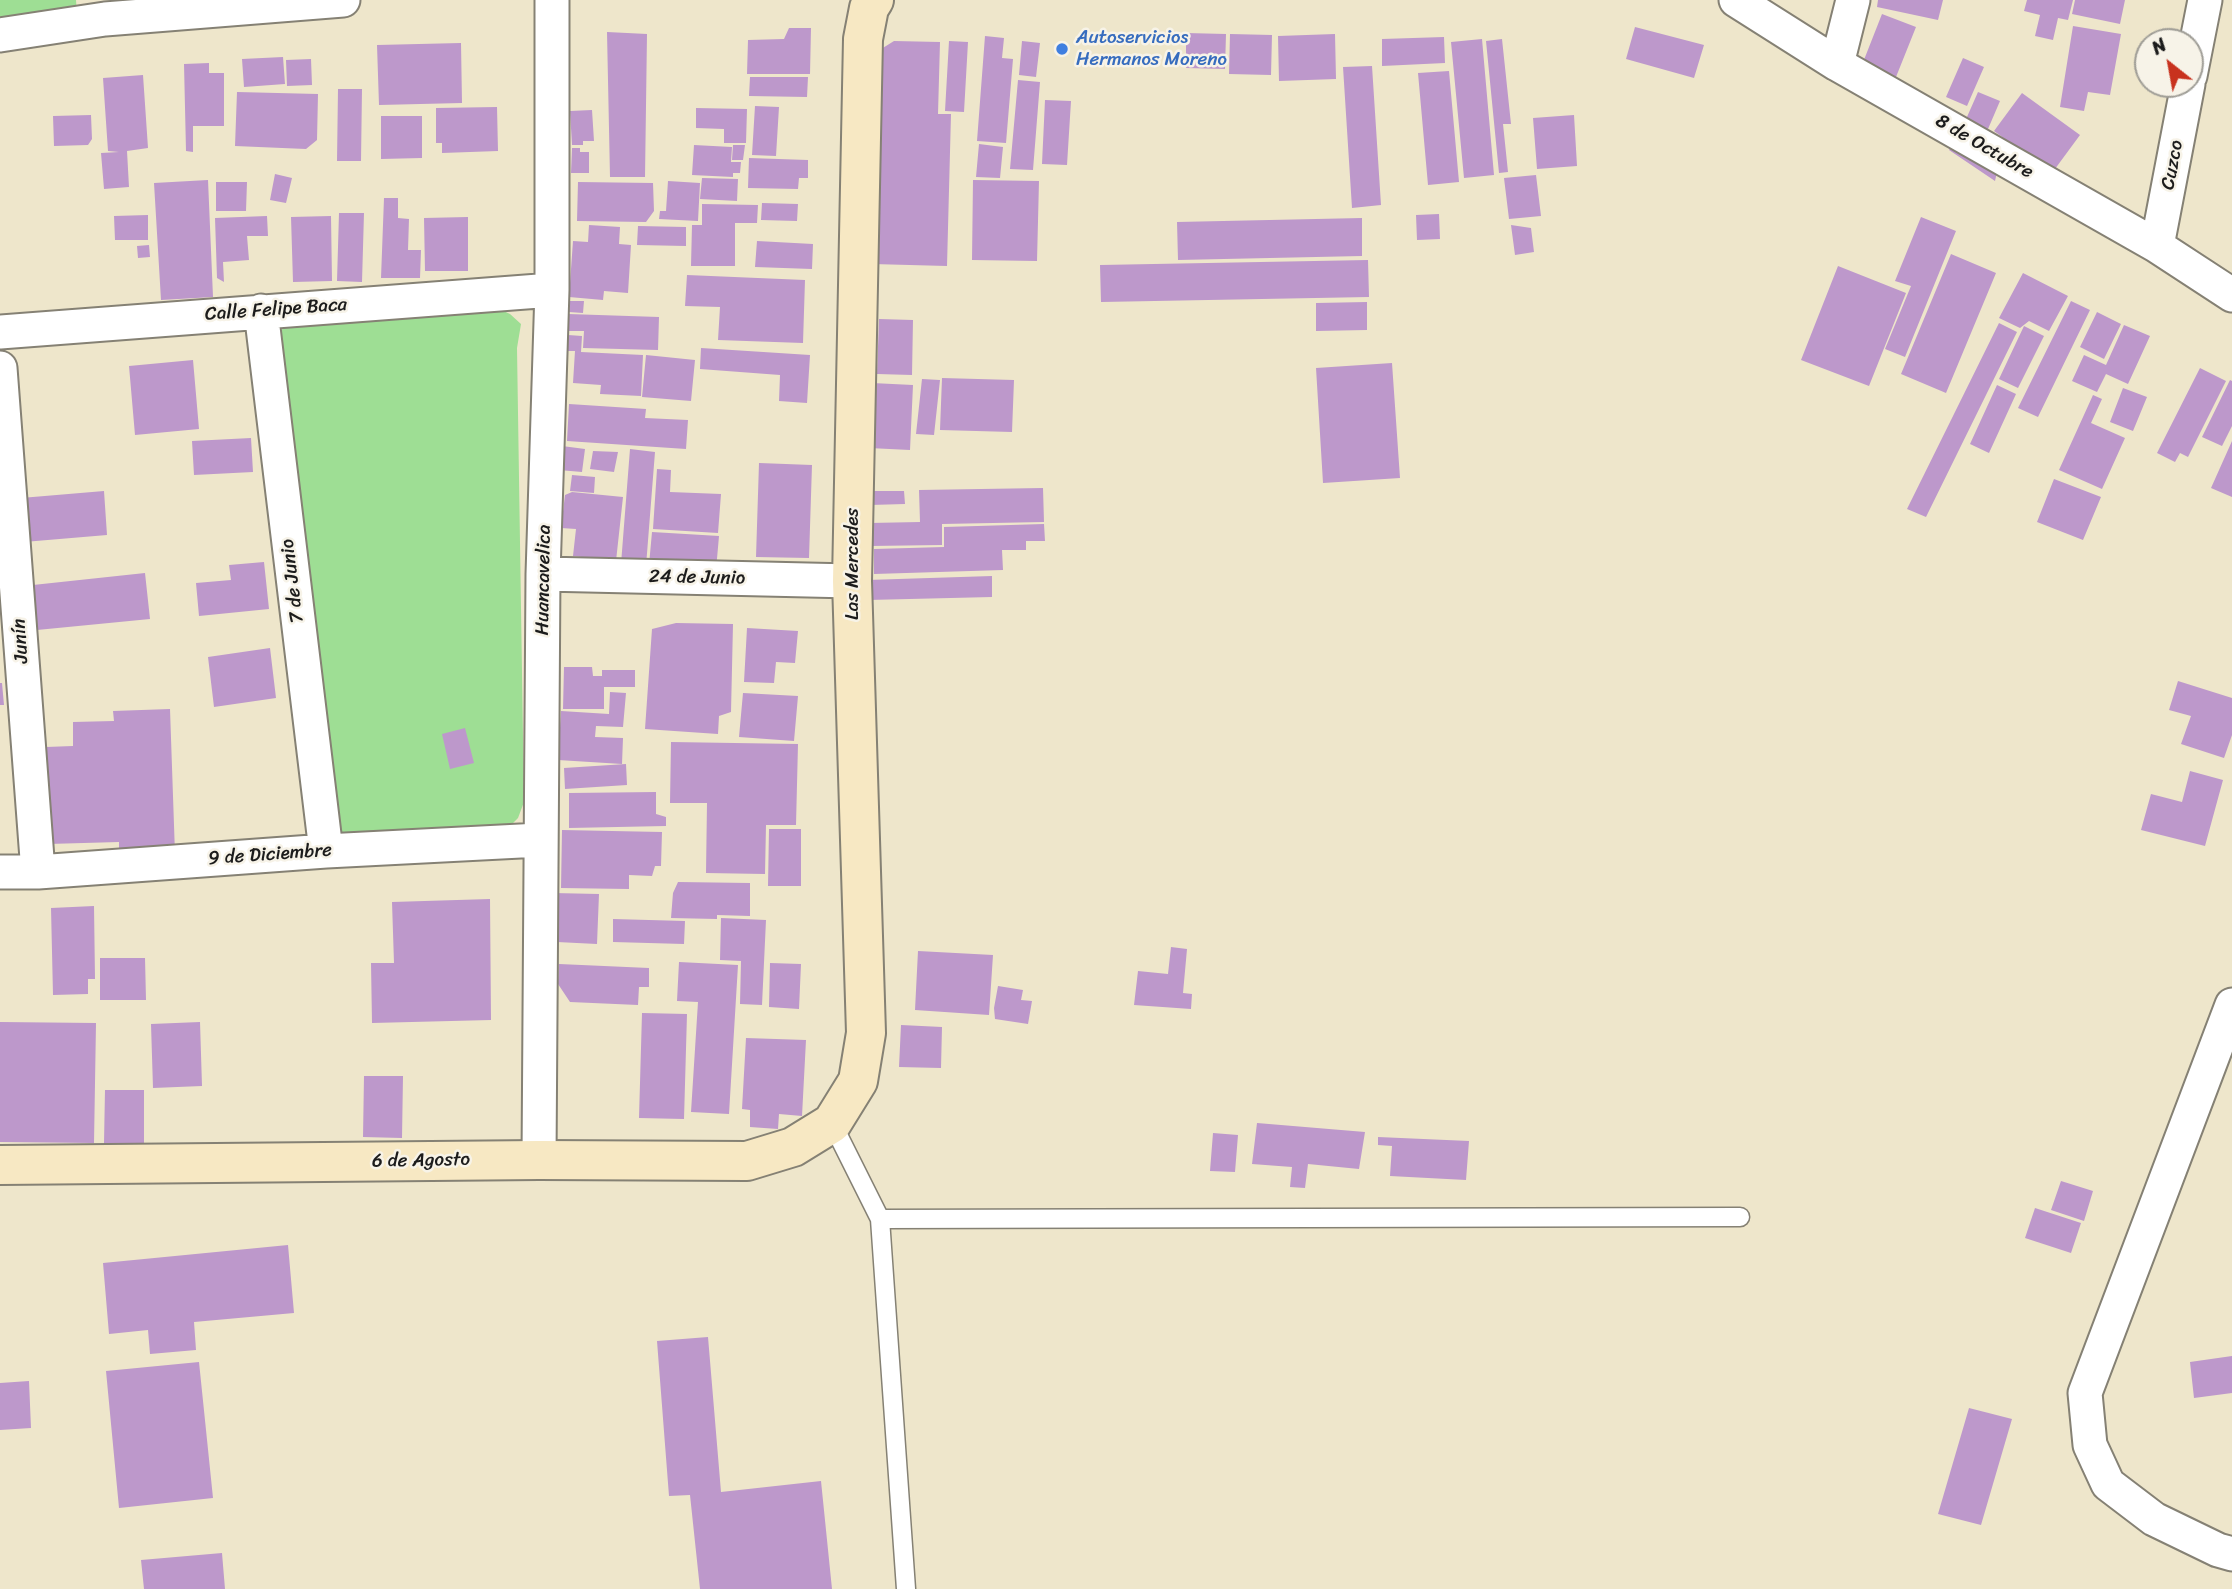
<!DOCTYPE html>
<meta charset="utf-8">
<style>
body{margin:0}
#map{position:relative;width:2232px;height:1589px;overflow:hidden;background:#eee6cb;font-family:Sriracha,sans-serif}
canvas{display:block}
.north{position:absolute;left:2134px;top:28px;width:70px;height:70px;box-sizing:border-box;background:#f7f3e8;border:2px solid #9f9d96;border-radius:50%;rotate:329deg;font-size:19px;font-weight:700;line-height:28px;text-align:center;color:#1c1c1c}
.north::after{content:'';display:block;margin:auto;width:24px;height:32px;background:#c8321e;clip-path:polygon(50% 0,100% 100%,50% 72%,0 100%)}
</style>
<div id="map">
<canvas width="2232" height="1589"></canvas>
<div class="north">N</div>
</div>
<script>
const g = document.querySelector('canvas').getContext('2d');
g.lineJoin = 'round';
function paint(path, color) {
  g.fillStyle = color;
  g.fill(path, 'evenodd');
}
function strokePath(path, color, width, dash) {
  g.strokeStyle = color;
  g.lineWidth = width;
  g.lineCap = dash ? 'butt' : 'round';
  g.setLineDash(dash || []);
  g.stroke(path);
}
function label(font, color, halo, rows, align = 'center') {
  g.font = font + ' Sriracha,sans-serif';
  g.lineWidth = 5;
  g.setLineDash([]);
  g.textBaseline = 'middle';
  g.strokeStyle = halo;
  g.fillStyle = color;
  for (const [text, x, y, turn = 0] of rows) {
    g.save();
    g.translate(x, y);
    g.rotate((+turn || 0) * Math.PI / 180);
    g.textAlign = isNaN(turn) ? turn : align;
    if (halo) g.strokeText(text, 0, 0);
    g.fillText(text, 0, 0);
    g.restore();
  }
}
paint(new Path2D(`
 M0,0H76L77,14L0,21Z
 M495,307L510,314L521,324L517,348L524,802L518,818L506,830L347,836L335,826L276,338L284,327Z`), '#9ede94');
paint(new Path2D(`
 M1878,0H1943L1938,20L1877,7Z
 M2027,0H2073L2068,20L2058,18L2053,40L2035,36L2040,15L2024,11Z
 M2075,0H2125L2120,24L2072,14Z
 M1882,14L1916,27L1894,82L1860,70Z
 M2073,26L2121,34L2110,95L2088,92L2084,111L2060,107Z
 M1635,27L1704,45L1694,78L1626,59Z
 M789,28H811L810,74H747L748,40L784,39Z
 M607,32L647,34L645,177H610Z
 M1186,33L1226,34L1225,69L1186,68Z
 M1230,34L1272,35L1271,75L1229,74Z
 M1335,34L1336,79L1279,81L1278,36Z
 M985,36L1004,38L1002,58L1013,59L1006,143L977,141Z
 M1444,37L1445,63L1382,66V39Z
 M1482,39L1494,175L1464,178L1451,42Z
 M1502,39L1511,124H1503L1508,172L1499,173L1486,41Z
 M894,41L940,42L938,114H951L947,266L872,264L878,51Z
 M949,41L968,42L964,112L945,111Z
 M1022,41L1040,43L1036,77L1019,75Z
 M461,43L462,103L379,105L377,45Z
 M283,57L285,84L244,87L242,59Z
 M1963,58L1984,67L1967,106L1946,97Z
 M311,59L312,85L287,86L286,60Z
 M209,63V73H224V126H193V152L186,151L184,64Z
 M1372,66L1381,205L1352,208L1343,67Z
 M1449,71L1459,182L1428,185L1418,73Z
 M143,75L148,148L127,151L129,187L104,189L101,153L119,152L108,151L103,78Z
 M750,77H808L807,97L749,96Z
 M1018,80L1040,82L1033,170L1010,169Z
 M338,89H362L361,161H337Z
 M237,92L318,94L317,140L306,149L235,146Z
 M1978,92L2000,101L1985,136L1963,126Z
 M2022,93L2080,135L2052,173L1994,131Z
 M1045,100L1071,101L1067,165L1042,164Z
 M755,106L779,107L776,156L752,155Z
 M497,107L498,151L442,153V143H436V108Z
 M696,108L747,109L746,143H724V129L696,128Z
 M592,110L594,141H583V145H572L570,111Z
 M91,115L92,139L88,145L54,146L53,116Z
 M1574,115L1577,166L1537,169L1533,118Z
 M381,116H422V158L381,159Z
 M1959,135L1999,163L1995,181L1949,150Z
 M979,144L1003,147L1000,178L976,177Z
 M694,145L732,147L731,162H741L740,173H733V177L692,175Z
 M733,145H745L743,160H732Z
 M572,148H580V152H589V173H571Z
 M749,158L808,160V178H799L798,189L748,188Z
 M275,174L292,178L286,203L270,200Z
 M1536,175L1541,216L1509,219L1504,178Z
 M702,178L738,179L737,201L700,199Z
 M208,180L213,297L161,300L154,183Z
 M973,180L1039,181L1037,261L972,260Z
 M668,181L700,183L698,221L659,219L660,211H666Z
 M216,182H247L246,211H216Z
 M578,182L653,183L654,211L646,222L577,221Z
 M384,198H398V218L409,219L408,250H421L420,278H381Z
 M762,203L798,204L797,221L761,220Z
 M702,204L758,205L757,223H735V266H691L692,225H702Z
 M339,213H364L362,282L337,281Z
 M1439,214L1440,239L1417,240L1416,215Z
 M148,215V240H115L114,216Z
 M267,216L268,236H247L249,260L223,262L224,282L217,278L215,218Z
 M331,216L332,281L293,282L291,217Z
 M468,217V271H425L424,218Z
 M1921,217L1956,231L1905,357L1885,349L1911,286L1895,281Z
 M1362,218V256L1178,260L1177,222Z
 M589,225L620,227L619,244L631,245L628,293L604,291L603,300L569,297L573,241L588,242Z
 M1511,225L1531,228L1534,252L1515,255Z
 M638,226L686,227V246L637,245Z
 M757,241L813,244L812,269L755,267Z
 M149,245L150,257L138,258L137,246Z
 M1951,254L1996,273L1946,393L1901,374Z
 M1368,260L1369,297L1101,302L1100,265Z
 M1838,266L1906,293L1869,386L1801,360Z
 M2023,273L2068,296L2049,331L2029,321L2020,328L1999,318Z
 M687,275L805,280L803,343L718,340L720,307L685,306Z
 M570,301H584L583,313L569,312Z
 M2071,301L2090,310L2038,417L2018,408Z
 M1367,302V330L1316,331V303Z
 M2097,312L2121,324L2104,359L2080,347Z
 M568,314L659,317L658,350L583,348L584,331H568Z
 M879,319L913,320L912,375L877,374Z
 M1999,323L2017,332L1926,517L1907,509Z
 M2124,325L2150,336L2128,384L2106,374L2097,392L2072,381L2084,355L2106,365Z
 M2024,326L2044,336L2018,388L1999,379Z
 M568,335L582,336L581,352L643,355L641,396L600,394L601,385L573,383L575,351H567Z
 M701,348L810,355L807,403L779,401L780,375L700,369Z
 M646,355L695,360L691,401L642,397Z
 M193,360L199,429L135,435L129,366Z
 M1392,363L1400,478L1323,483L1316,368Z
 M2200,368L2226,381L2188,457L2180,453L2175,462L2157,453Z
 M942,378L1014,380L1012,432L940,430Z
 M922,379L940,380L934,435L916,434Z
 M2230,380L2232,381V426L2222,446L2202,437Z
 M872,383L913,385L910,450L869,448Z
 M1997,385L2016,394L1989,453L1970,444Z
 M2123,388L2147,397L2133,431L2110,422Z
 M2093,395L2102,399L2091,423L2125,438L2102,489L2059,470Z
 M569,404L646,409L645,418L688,420L686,449L567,441Z
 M251,438L253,472L194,475L192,441Z
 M2232,441V497L2211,488Z
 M562,446L585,449L582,472L559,470Z
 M630,449L655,452L646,566L621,564Z
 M593,451L618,452L614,472L590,469Z
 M759,463L812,465L809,558L756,557Z
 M657,469L671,470L670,492L721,494L718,533L653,529Z
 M572,475L595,477L594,493L570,491Z
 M2054,479L2101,497L2083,540L2037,522Z
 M1043,488L1044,522L942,524V545L870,546L869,523L920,522L919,490Z
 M104,491L107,535L24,542L21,498Z
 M870,491H904L905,504L870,505Z
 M572,492L623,497L616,561L573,556L576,529L561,528L565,495Z
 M1044,524L1045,541H1026V550H1002L1003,570L874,574V549L944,547V527Z
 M652,532L719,536L716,570L649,565Z
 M264,562L269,609L199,616L196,583L231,580L229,565Z
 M145,573L150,619L37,630L33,585Z
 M992,576V597L868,600L867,580Z
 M676,623L733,624L731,712L719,716L718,734L645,729L652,629Z
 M747,628L798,631L795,663L776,662L774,683L744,682Z
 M270,648L276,698L214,707L208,657Z
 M564,667H592L593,676H602V670H635V687H604V709H563Z
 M2178,681L2232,698V735L2224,758L2181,744L2191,716L2169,710Z
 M0,683H2L4,705H0Z
 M610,692L626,693L623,727L596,726L595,737L623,738L622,764L558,760L561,711L609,714Z
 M743,693L798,696L794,741L739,737Z
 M170,709L175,854L119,857V842L48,844L46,747L73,746V722L114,721L113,711Z
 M465,728L474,763L450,769L442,734Z
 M671,742L798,744L796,825H766L765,874L706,873L707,803H670Z
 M626,764L627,785L565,789L564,768Z
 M2190,771L2223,780L2205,846L2141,830L2151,794L2182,802Z
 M656,792V814L666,817V826L569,828V793Z
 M769,829H801V886H768Z
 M562,830L662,832L661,866H655L652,876L629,875V889L561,888Z
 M678,882L750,883V916L717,915V919L671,918L673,893Z
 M553,893L599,894L597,944L557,942L558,926L551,921Z
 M490,899L491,1020L372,1023L371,963H394L392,902Z
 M94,906L95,979H88V994L53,995L51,908Z
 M721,918L766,920L762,1005L740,1004L741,961L720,960Z
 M613,919L685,921L684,944L613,942Z
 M1171,947L1187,949L1183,993L1192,994L1191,1009L1134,1005L1138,971L1168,974Z
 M918,951L993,955L989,1015L915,1010Z
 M100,958H145L146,1000H100Z
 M679,962L738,965L729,1114L691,1112L698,1002L677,1001Z
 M770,963L801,964L799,1009L769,1007Z
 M559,964L649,968V987H639L638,1005L570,1002L558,984Z
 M998,986L1023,990L1021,1000L1032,1001L1028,1024L995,1019L994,1008Z
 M642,1013L687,1014L684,1119L639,1118Z
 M0,1022L96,1023L94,1143L0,1142Z
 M200,1022L202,1086L153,1088L151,1024Z
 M901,1025L942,1027L941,1068L899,1067Z
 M746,1038L806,1040L802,1116L779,1114L778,1129L750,1127V1110L742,1109Z
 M364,1076H403L402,1138L363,1137Z
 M105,1090H144V1144L104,1143Z
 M1257,1123L1365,1132L1359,1169L1308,1164L1305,1188L1290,1187L1292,1167L1252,1164Z
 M1213,1133L1238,1135L1235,1172L1210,1171Z
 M1378,1137L1469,1141L1466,1180L1390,1176L1392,1146L1378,1145Z
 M2061,1181L2093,1191L2084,1221L2051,1210Z
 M2035,1208L2081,1223L2071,1253L2025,1238Z
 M288,1245L294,1313L194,1322L196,1350L150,1354L148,1330L109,1334L103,1263Z
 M708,1337L721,1492L821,1481L832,1589H700L690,1495L669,1496L657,1341Z
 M2232,1356V1393L2194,1398L2190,1362Z
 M199,1362L213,1498L119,1508L106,1371Z
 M29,1381L31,1428L0,1430V1383Z
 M1969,1408L2012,1419L1981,1525L1938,1514Z
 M222,1553L225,1589H144L141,1560Z`), '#bd98cb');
const lane = new Path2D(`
 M832,1123L880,1219L906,1589
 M880,1219L1740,1217`);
const street = new Path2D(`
 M1736,0L1837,64L2157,246L2232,295
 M0,35L105,19L343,0
 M1837,64L1853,0
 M2190,76L2205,0
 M2157,246L2188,84
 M261,311L326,851
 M0,332L552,290
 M0,368L38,872
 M543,574L852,581
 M0,872H38L326,851L540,840
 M2232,1005L2085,1393L2090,1445L2108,1484L2154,1519L2218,1550L2232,1554
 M539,1160L543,574L552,290V0`);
const secondary = new Path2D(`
 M0,1165L539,1160L747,1161L793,1147L832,1123L858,1081L866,1033L852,581L863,39L869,8L874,0`);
strokePath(lane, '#858174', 21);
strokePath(street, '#858174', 37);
strokePath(secondary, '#858174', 42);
strokePath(lane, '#fff', 18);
strokePath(street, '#fff', 33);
strokePath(secondary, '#f7e8c3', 38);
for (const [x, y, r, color] of [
 [1062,49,7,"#3f7fe0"]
]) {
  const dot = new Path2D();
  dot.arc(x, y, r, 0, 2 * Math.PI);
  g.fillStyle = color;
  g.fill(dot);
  strokePath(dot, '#f7f3e8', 2.5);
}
label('19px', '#366cbe', '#f7f3e8', [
 ["Autoservicios",1076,38],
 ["Hermanos Moreno",1076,60]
], 'left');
label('19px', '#1c1c1c', '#f7f3e8', [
 ["8 de Octubre",1984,147,30],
 ["Cuzco",2173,165,-79],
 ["Calle Felipe Baca",276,310,-4],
 ["Las Mercedes",853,564,-90],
 ["24 de Junio",697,578,1],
 ["Huancavelica",544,580,-89],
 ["7 de Junio",293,581,-97],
 ["Junín",21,641,-94],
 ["9 de Diciembre",270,855,-4],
 ["6 de Agosto",421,1161,-1]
]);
</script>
